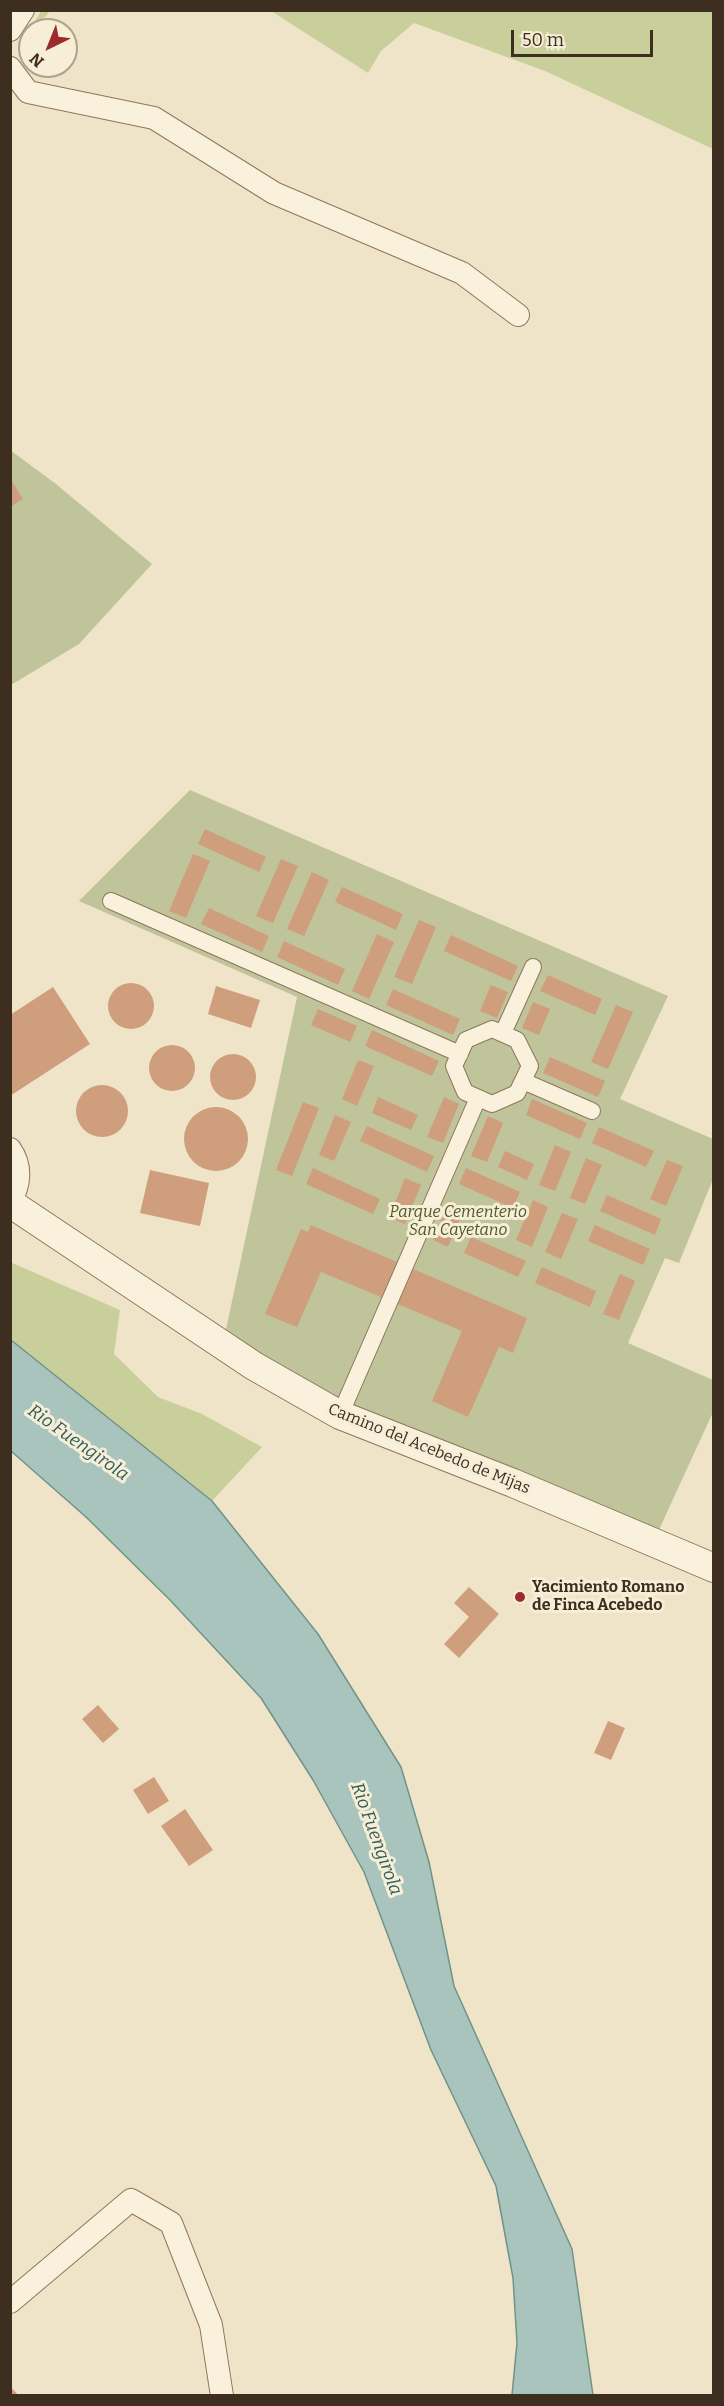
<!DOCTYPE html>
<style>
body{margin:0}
#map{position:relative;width:724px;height:2406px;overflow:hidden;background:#f0e4c8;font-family:Bitter,serif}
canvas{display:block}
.frame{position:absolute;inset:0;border:12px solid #3d2e20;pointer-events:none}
.north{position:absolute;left:18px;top:18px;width:60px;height:60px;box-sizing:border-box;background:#f7eed8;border:2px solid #ada18e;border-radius:50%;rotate:223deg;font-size:16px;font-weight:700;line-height:24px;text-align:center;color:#3d2e20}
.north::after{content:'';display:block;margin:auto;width:21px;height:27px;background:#9e2a2b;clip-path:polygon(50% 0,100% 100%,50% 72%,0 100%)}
.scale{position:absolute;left:511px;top:30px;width:142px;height:27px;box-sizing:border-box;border:3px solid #3d2e20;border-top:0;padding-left:8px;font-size:18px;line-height:21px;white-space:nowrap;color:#3d2e20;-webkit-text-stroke:4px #f7eed8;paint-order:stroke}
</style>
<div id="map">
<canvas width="724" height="2406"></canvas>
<div class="frame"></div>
<div class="north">N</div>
<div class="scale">50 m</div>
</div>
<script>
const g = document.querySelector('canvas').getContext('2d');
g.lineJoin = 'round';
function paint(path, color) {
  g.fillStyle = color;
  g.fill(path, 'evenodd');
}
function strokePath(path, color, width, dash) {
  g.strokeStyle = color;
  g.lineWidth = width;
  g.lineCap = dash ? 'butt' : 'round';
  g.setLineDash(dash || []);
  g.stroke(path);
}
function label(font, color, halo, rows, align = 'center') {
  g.font = font + ' Bitter,serif';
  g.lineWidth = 6;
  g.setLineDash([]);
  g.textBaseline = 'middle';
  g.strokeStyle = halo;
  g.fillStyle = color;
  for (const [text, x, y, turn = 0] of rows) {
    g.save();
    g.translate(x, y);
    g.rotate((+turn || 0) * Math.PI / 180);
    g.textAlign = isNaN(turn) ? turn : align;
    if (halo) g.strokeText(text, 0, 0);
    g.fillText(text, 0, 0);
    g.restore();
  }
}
paint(new Path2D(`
 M41,11H50L34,30H30V35L18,51Z
 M271,11H713V149L545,71L414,23L381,51L368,73Z
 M10,1262L120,1310L114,1354L158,1397L202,1414L262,1447L212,1501L11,1340Z`), '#c9cf9b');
paint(new Path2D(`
 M10,450L56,484L152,564L79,644L11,685Z
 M190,790L668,996L620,1099L713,1139V1179L679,1263L665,1258L628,1343L713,1380L714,1410L657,1534L341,1405L225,1334L297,997L79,901Z`), '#bfc49a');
const water = new Path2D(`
 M11,1340L212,1501L318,1634L401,1767L429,1862L454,1986L572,2249L593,2395H512L517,2343L513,2278L496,2186L431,2050L364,1872L313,1780L261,1698L170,1600L86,1517L11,1451Z`);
paint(water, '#a9c4bc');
strokePath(water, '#6f938a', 1.5);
paint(new Path2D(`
 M10,478L23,499L10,507Z
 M205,829L266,857L259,872L198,844Z
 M193,854L210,861L186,918L169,911Z
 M281,859L298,866L273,923L256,916Z
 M312,872L329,880L304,936L287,929Z
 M342,887L403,914L396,930L335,902Z
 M209,908L269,936L262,952L201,924Z
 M419,920L436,927L412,984L394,977Z
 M377,934L394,942L369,999L352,991Z
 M451,935L518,966L511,981L444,951Z
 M284,941L345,969L338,985L277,957Z
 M548,975L602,999L595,1015L540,991Z
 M108 1006a23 23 0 1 1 46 0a23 23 0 1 1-46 0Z
 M491,985L508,992L497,1018L480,1011Z
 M216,986L260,1000L251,1028L208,1014Z
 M53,987L90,1044L10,1096V1015Z
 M393,989L460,1019L453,1035L386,1005Z
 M533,1002L550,1009L539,1035L522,1028Z
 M616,1005L633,1012L608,1069L591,1062Z
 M318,1009L357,1026L350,1042L311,1025Z
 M372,1030L439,1061L432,1076L365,1046Z
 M149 1068a23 23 0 1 1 46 0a23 23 0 1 1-46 0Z
 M210 1077a23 23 0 1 1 46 0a23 23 0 1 1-46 0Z
 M550,1057L605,1081L598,1097L543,1073Z
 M358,1060L374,1066L357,1106L342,1099Z
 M76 1111a26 26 0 1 1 52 0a26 26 0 1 1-52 0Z
 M378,1097L418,1115L411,1130L372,1113Z
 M444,1097L459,1104L443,1143L427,1137Z
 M532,1099L587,1123L580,1139L526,1115Z
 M303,1102L319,1108L292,1176L276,1170Z
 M184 1139a32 32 0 1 1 64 0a32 32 0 1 1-64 0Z
 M335,1115L351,1122L334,1161L319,1155Z
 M488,1116L503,1123L487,1162L471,1156Z
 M367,1126L434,1156L427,1172L360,1141Z
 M599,1127L654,1151L646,1167L592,1143Z
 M555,1145L571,1152L555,1191L539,1185Z
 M505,1151L534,1164L527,1180L498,1167Z
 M586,1158L602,1165L585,1204L570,1198Z
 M667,1160L683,1166L666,1206L650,1199Z
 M313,1168L380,1199L373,1214L306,1184Z
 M466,1168L520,1192L513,1208L459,1184Z
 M150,1170L209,1183L200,1226L140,1213Z
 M405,1178L421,1185L405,1224L389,1218Z
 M607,1195L661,1219L655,1235L600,1211Z
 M533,1200L548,1207L532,1247L516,1240Z
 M449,1201L465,1207L448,1247L433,1240Z
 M562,1213L578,1219L561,1259L545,1252Z
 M311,1225L527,1318L513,1353L499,1347L468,1417L432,1401L462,1331L321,1272L297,1327L265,1314L301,1229L308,1232Z
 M595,1225L650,1249L643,1265L588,1241Z
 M471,1237L526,1261L518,1277L464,1253Z
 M542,1267L596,1291L590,1307L535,1283Z
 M620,1274L635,1281L619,1320L603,1314Z
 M469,1587L499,1614L459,1658L444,1644L469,1617L454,1603Z
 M98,1705L119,1729L103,1743L82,1719Z
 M608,1721L625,1728L611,1760L594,1753Z
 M154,1777L169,1801L148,1814L133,1790Z
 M185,1809L213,1850L189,1866L161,1826Z
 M10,2386L19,2396H10Z`), '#cf9f7d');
const pedestrian = new Path2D(`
 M111,901L460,1054
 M492,1029L517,1040L530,1066L517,1093L492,1104L465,1092L454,1066L466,1040Z
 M503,1033L533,967
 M523,1081L592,1111
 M340,1415L478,1098`);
const minor = new Path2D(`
 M10,30L23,10
 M10,68L28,92L154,118L274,193L462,273L518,315
 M10,1149C22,1166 20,1185 10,1202
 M10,2302L131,2200L171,2223L211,2325L222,2396`);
const tertiary = new Path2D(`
 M10,1203L254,1366L340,1415L513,1483L714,1568`);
strokePath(pedestrian, '#8d765c', 18);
strokePath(minor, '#8d765c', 24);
strokePath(tertiary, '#8d765c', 30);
strokePath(pedestrian, '#faf1dc', 16);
strokePath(minor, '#faf1dc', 22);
strokePath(tertiary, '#faf1dc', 28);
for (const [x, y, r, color] of [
 [520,1597,6,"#9e2a2b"]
]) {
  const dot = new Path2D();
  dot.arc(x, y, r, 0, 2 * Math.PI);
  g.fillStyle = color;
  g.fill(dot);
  strokePath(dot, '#f7eed8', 2);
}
label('italic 16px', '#4d5a26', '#f7eed8', [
 ["Parque Cementerio",458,1213],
 ["San Cayetano",458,1231]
]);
label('16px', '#3d2e20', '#f7eed8', [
 ["Camino del Acebedo de Mijas",429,1449,22]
]);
label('bold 16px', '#3d2e20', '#f7eed8', [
 ["Yacimiento Romano",532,1588],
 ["de Finca Acebedo",532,1606]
], 'left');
label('italic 18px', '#2f5d5a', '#f7eed8', [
 ["Rio Fuengirola",78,1443,35],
 ["Rio Fuengirola",376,1839,70]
]);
</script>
